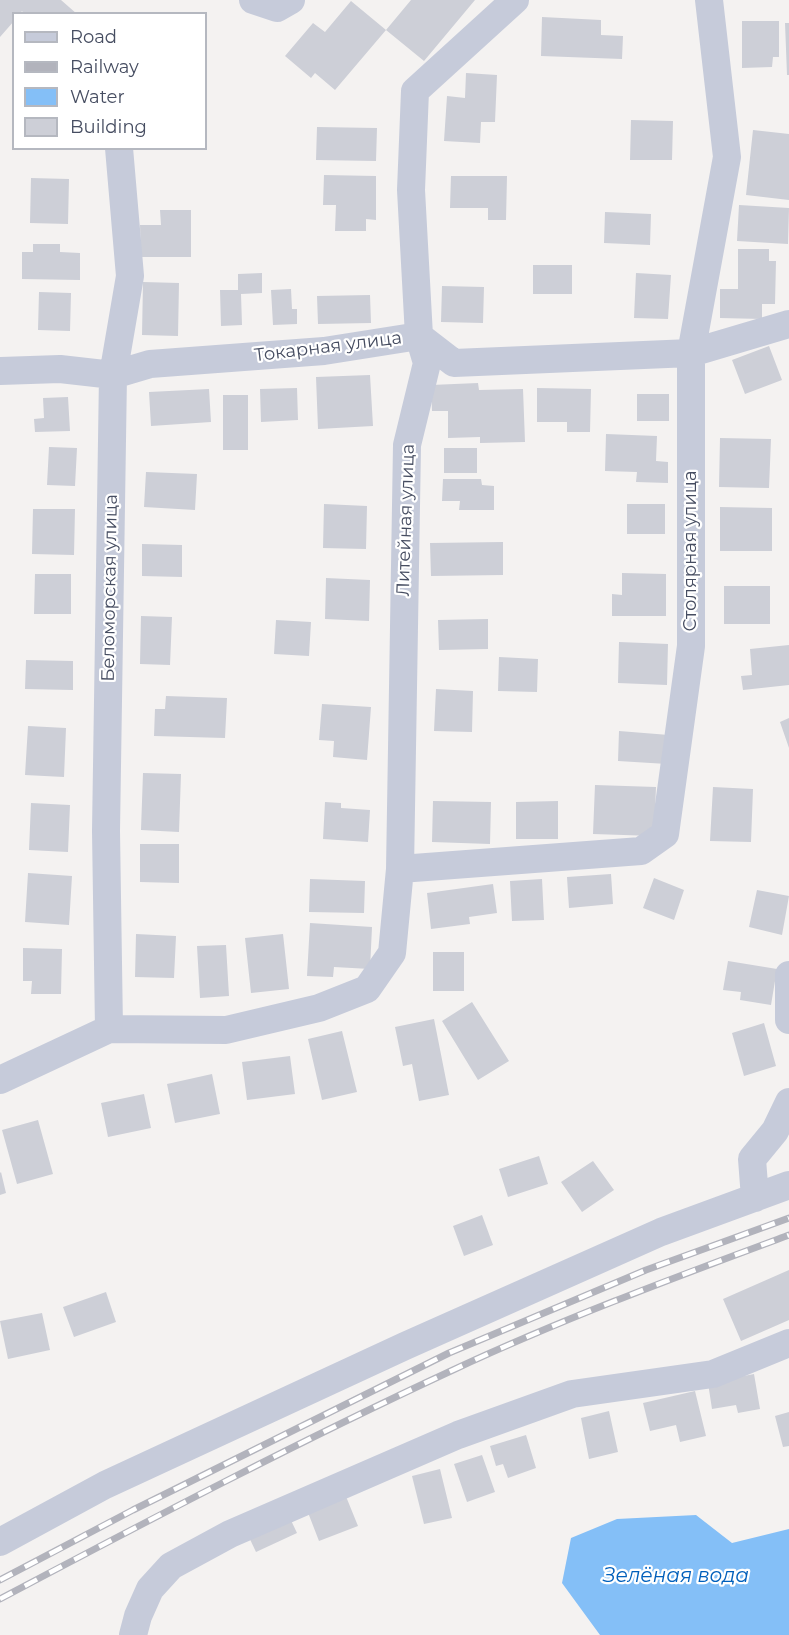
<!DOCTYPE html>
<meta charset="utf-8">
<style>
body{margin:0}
#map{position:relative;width:789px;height:1635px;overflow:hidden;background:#f4f2f1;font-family:Montserrat,sans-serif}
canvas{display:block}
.legend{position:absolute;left:12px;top:12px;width:195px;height:138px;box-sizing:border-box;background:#fff;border:2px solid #b5b8c0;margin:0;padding:8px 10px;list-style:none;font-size:18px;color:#464d61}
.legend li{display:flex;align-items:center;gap:12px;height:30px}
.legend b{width:30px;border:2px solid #b5b8c0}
</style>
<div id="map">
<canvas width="789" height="1635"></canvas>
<ul class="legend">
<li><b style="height:8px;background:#c6cbda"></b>Road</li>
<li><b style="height:8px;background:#b2b3bc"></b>Railway</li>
<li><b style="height:16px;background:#84bff7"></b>Water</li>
<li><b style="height:16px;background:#cdcfd7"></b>Building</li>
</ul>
</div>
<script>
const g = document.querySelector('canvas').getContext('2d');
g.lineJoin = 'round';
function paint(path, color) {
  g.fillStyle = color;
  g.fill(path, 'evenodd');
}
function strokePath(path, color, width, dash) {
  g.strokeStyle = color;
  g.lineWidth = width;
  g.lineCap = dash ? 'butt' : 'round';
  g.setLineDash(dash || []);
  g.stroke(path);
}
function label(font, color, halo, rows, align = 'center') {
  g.font = font + ' Montserrat,sans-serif';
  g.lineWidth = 4.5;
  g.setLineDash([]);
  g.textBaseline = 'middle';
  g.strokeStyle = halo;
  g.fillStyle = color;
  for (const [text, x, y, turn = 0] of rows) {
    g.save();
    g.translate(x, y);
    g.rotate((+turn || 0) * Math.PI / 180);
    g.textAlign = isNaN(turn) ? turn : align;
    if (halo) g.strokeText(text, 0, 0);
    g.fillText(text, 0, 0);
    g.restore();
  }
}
paint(new Path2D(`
 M696,1515L732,1543L789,1529V1635H600L562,1583L571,1538L617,1519Z`), '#84bff7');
paint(new Path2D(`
 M0,0H61L77,14H24L22,11L20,14H14V21L0,37Z
 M411,0H475L424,61L386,30Z
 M351,1L386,30L335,90L315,73L311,78L285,56L313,23L325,32Z
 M542,17L601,20V35L623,36L622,59L541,56Z
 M742,21H779V57H773L772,67L742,68Z
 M785,23H789V75H787Z
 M466,73L497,75L495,122H481L480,143L444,141L447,96L465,98Z
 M631,120L673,121L672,160H630Z
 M317,127L377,128L376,161L316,160Z
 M753,130L789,134V200L746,195Z
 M324,175L376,176V220L366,219V231H335L336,205H323Z
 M451,176H507L506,220H488V208H450Z
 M31,178L69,179L68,224L30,223Z
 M739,205L789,208L788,244L737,241Z
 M160,210H191V257H141L140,225H161Z
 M605,212L651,214L650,245L604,243Z
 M33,244H60V252L80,253V280L22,279V252H33Z
 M738,249H769V261H776L775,304H762V319L720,318V289H738Z
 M533,265H572V294H533Z
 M262,273V293L241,294L242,325L221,326L220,290H238V274Z
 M636,273L671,275L668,319L634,318Z
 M143,282L179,283L178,336L142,335Z
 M442,286L484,287L483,323L441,322Z
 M291,289L292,309H297V324L273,325L271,290Z
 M39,292L71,293L70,331L38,330Z
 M370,295L371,323L318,324L317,296Z
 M769,346L782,380L745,394L732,360Z
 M370,375L373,426L318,429L316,377Z
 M478,383L479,390L523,389L525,442L480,443V437L448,438V411H432L431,385Z
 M297,388L298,420L261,422L260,389Z
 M537,388L591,389L590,432H567V422H537Z
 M209,389L211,422L151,426L149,392Z
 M637,394H669V421H637Z
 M223,395H248V450H223Z
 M68,397L70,431L35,432L34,419L44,418L43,398Z
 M606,434L657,436L656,461L668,462V483L636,482L637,472L605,471Z
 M720,438L771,439L769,488L719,487Z
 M49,447L77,448L75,486L47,485Z
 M444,448H477V473H444Z
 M146,472L197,474L195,510L144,507Z
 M443,479H481L482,485L494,486V510H459L460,501H442Z
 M324,504L367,506L366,549L323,548Z
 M627,504H665V534H627Z
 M720,507L772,508V551H720Z
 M33,509H75L74,555L32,554Z
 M503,542V575L431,576L430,543Z
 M142,544L182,545V577L142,576Z
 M622,573L666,574V616H612V594L622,595Z
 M35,574H71V614H34Z
 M326,578L370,580L369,621L325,619Z
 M724,586H770V624H724Z
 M141,616L172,617L170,665L140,664Z
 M488,619V649L439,650L438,620Z
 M276,620L311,622L309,656L274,654Z
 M619,642L668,644L667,685L618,683Z
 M789,645V685L743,690L741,676L752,675L750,649Z
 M499,657L538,659L537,692L498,691Z
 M26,660L73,661V690L25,689Z
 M436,689L473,691L472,732L434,731Z
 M166,696L227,698L225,738L154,736L155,709H165Z
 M322,704L371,707L367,760L333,757L334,741L319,740Z
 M789,718V748L780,722Z
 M28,726L66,728L64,777L25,775Z
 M619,731L669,735L667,764L618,761Z
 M143,773L181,774L179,832L141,830Z
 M595,785L656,787L654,836L593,834Z
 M713,787L753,789L751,842L710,841Z
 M433,801L491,802L490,844L432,842Z
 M558,801V839H516V802Z
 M325,802L341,803V808L370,810L368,842L323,839Z
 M31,803L70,805L68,852L29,850Z
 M140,844H179V883L140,882Z
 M28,873L72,876L69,925L25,922Z
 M611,874L613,904L569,908L567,877Z
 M654,878L684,890L674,920L643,908Z
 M310,879L365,881L364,913L309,912Z
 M542,879L544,920L512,921L510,881Z
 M493,884L497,913L469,917L470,924L431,929L427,893Z
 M757,890L789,896L782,935L749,927Z
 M310,923L372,927L370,969L334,967L333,977L307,976Z
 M136,934L176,936L174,978L135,977Z
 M283,934L289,989L251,993L245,938Z
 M226,945L229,996L200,998L197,946Z
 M23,948L62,949L61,994H31L32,981H23Z
 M433,952H464V991H433Z
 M728,961L777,969L771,1005L740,1000L741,992L723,990Z
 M472,1002L509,1061L478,1080L442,1021Z
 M434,1019L449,1095L419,1101L412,1064L403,1066L395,1027Z
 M764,1023L776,1066L744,1076L732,1033Z
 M342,1031L357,1092L322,1100L308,1039Z
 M290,1056L295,1094L247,1100L242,1062Z
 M212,1074L220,1114L175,1123L167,1084Z
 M144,1094L151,1128L108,1137L101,1103Z
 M38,1120L53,1174L17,1184L2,1130Z
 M539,1156L548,1184L508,1197L499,1169Z
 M593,1161L614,1190L582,1212L561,1182Z
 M1,1172L6,1193L0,1195V1173Z
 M482,1215L493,1245L464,1256L453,1226Z
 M789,1270V1320L741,1341L723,1299Z
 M106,1292L116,1322L74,1337L63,1307Z
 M42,1313L50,1350L8,1359L0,1321Z
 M754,1374L760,1409L738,1413L736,1405L712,1409L708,1383Z
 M695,1391L706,1436L680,1442L676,1425L650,1431L643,1403Z
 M609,1411L618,1452L589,1459L581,1418Z
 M789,1412V1446L783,1447L775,1416Z
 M526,1435L536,1468L508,1478L503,1464L496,1466L490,1446Z
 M482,1455L495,1492L467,1502L454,1464Z
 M440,1469L452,1518L424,1524L412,1476Z
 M345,1494L358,1526L319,1541L307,1510Z
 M288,1514L297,1533L256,1552L247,1533Z`), '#cdcfd7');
strokePath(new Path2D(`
 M253,0L277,8L291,0
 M0,371L60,369L113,375L150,364L324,351L419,336L454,363L691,353L789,324
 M400,869L641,851L665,834L691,646V353L727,157L709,0
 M789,975V1020
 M109,1029L106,831L113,375L130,276L119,148
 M0,1080L109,1029L226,1030L319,1008L367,989L392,953L400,869L407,445L427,363L419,336L411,190L415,91L515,0
 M755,1198L752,1159L775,1131L789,1102
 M0,1542L105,1485L405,1346L661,1232L789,1185
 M133,1635L138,1616L150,1589L171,1566L230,1534L458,1435L572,1394L713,1374L789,1343`), '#c6cbda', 28);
const rail = new Path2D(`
 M0,1580L133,1510L449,1353L646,1270L789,1218
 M0,1599C149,1520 300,1441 453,1370C562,1319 676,1277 789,1235`);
strokePath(rail, '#b2b3bc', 7);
strokePath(rail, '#fff', 4.5, [14]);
label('18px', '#464d61', '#fff', [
 ["Токарная улица",328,347,-7],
 ["Литейная улица",406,520,-88],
 ["Столярная улица",691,551,-90],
 ["Беломорская улица",110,588,-89]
]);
label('italic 20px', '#005fbb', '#fff', [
 ["Зелёная вода",676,1576]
]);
</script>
